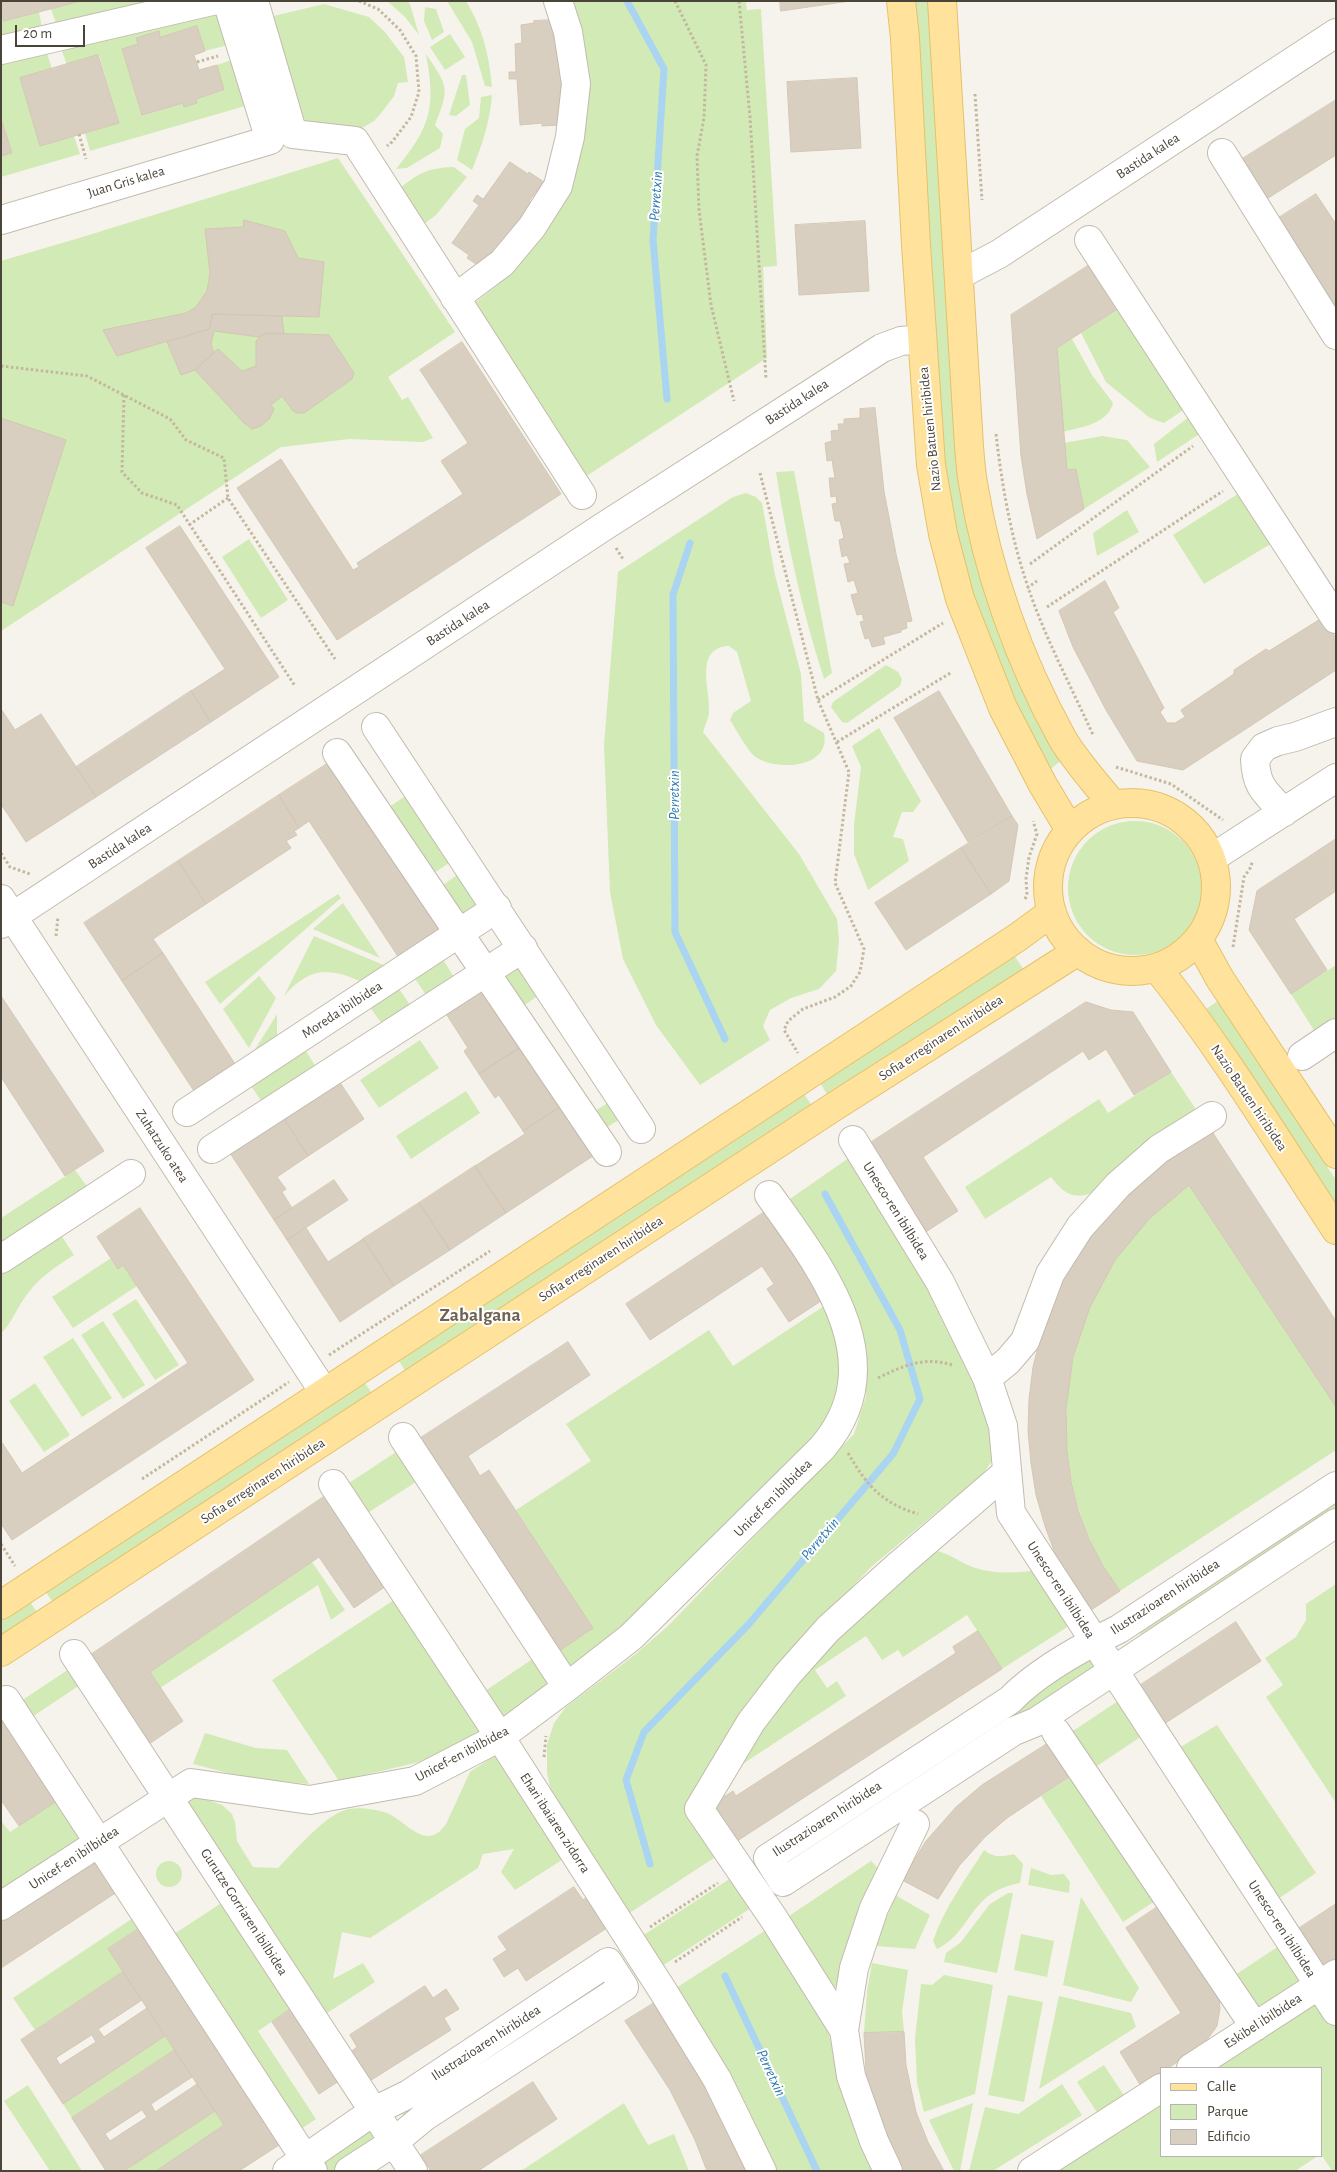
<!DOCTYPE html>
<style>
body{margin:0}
#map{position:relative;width:1337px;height:2172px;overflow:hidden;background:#f6f3ec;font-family:"Alegreya Sans",sans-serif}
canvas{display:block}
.frame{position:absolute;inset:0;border:2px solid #4b4439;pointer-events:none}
.legend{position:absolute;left:1160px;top:2067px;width:162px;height:90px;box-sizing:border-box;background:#fff;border:1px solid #b7b4b0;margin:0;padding:6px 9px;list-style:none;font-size:15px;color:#4b4439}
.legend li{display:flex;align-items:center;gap:10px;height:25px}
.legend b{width:25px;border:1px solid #b7b4b0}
.scale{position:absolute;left:15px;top:25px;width:70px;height:22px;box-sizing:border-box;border:2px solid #4b4439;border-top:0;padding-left:6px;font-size:15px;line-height:18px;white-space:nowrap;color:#4b4439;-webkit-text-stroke:4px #fff;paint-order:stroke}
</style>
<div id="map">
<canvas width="1337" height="2172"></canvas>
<div class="frame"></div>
<ul class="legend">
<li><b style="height:6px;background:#ffe39c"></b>Calle</li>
<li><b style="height:14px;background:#d2eab5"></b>Parque</li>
<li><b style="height:14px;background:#d8cfc1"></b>Edificio</li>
</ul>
<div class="scale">20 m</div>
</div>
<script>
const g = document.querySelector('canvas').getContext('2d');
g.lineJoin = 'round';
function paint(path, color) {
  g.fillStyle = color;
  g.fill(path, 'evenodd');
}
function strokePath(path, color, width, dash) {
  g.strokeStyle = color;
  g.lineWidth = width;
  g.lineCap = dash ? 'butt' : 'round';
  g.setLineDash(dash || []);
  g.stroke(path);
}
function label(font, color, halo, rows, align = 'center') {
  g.font = font + ' "Alegreya Sans",sans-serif';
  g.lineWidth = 4;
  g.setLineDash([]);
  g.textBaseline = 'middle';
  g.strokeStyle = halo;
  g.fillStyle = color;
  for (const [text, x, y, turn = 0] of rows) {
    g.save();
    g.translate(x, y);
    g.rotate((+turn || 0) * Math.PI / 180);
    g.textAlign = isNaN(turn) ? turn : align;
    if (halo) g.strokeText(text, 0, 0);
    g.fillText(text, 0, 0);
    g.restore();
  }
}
paint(new Path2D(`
 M81,1H179L62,29L56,23L51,9Z
 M387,1H407L410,4L419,35L405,17Z
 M447,1H466C483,29 489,55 492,87L485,86L472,42Z
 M570,1H748L746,2L747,10L761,9L777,266L763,267L767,358L582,479L471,306L495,287L523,260L548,225L563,194Z
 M913,1H931L961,471L1062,760L1048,771C1021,718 995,666 976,610C960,565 953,519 944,472Z
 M324,4L369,17L384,31L404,57L408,82L398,83L394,96L382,112L374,121L364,127L352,131L310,125L298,113L265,18Z
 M425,7L436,9L444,32L432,40L424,21Z
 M217,8L228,45L205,51L197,26L160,37L159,32L136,38L138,44L122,50L142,115L183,103H197L196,99L224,91L217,65L232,60L245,106L90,151L85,133L119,122L99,55L67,65L62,51L66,43Z
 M1,9L5,21L39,12L42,28L1,41Z
 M450,34L465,57L445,70L430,47Z
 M47,53L52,69L20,79L40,145L74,136L80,154L1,177V156L12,153L1,119V57Z
 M426,54C448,86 450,88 435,125L443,134L440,148L407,168L396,169C431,126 436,108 426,54Z
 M462,75H466L470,105L456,116L449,115Z
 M492,95C490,122 482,145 472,170L457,160L465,129L479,118L481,97Z
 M338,158L455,332L388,377L402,400L408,397L433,438L423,442L349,439L281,447L1,631V261L79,238Z
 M454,167L467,177L436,215L420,227L396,191C418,174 425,168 454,167Z
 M1119,308L1185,409L1164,423L1150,418L1106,382L1081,333Z
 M1072,339L1092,375L1113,403C1108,424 1081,427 1063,432L1057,348Z
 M1190,416L1201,433L1157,462L1154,444Z
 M1102,436L1127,440L1150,467L1084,509L1076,469L1067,470L1064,443Z
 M794,471L832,673L824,679C802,610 787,543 776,472Z
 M1241,492L1274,542L1204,584L1173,535Z
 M746,493L756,497L762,503L775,575L801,674L804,721L824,733C831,768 779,771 757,758C749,754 736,729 730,720L733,713L751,701L737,652L729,646C693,648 711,690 709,713C708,719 705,726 703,732L799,854L837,919L839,941L836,971L819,989L791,998L770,1010L763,1026L770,1040L700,1085L656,1025L623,959L610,892L604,745L618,572L733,497Z
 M1127,510L1139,532L1097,556L1093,533Z
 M249,539L288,600L261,618L222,557Z
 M886,665L898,672L902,679L900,686L847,723L842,722L831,707L833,702Z
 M879,728L921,801L913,812H902L893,837L903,839L909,861L868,890L854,854V825L861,767L852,746Z
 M413,791L458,857L431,875L386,809Z
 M1068 888a67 67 0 1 1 134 0a67 67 0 1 1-134 0Z
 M461,872L482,903L464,915L443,885Z
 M338,894L341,898L220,1004L205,982Z
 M343,903L380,958L313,929Z
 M314,936L386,966L362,982C328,967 310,967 284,996Z
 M1014,955L1024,970L829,1097L820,1083Z
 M442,958L454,977L426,995L414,977Z
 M520,962L541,994L523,1006L502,974Z
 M1336,965V1023L1317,1035L1291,994Z
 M259,976L276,998L249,1048L223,1009Z
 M397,986L410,1005L382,1024L369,1006Z
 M1218,1001L1336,1180V1208L1206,1009Z
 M277,1014V1037L254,1051Z
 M420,1040L439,1068L379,1108L360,1080Z
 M304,1048L316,1067L262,1102L249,1083Z
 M1171,1072L1199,1114L1089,1194C1070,1199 1062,1191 1051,1177L985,1219L965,1187L1099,1099L1108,1113Z
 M466,1091L480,1113L411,1159L396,1136Z
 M804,1094L813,1107L406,1372L397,1358Z
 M611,1101L622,1118L604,1129L593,1112Z
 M853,1155L948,1319L988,1405L993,1459L978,1482L949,1502L871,1567L768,1677L721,1744L686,1808L717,1856L628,1914L553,1800L547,1773V1745L554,1723L566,1707L637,1653L667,1627L854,1434L866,1396L863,1349L857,1313L840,1275L787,1201Z
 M75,1170L91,1192L1,1251V1218Z
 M1189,1185L1336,1407V1450L1120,1591C1049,1495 1049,1359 1115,1260C1135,1230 1161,1206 1189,1185Z
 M59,1232L74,1255C58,1265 40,1277 29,1292C18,1305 13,1321 1,1334V1269Z
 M111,1258L118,1268L123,1265L137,1286L73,1328L52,1297Z
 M136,1299L179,1365L155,1380L112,1314Z
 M827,1304L835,1317L843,1391L815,1447L573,1673L559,1651L593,1628L516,1510L591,1461L566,1424L709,1330L733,1366Z
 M103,1321L145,1385L123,1399L81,1335Z
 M73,1338L112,1398L82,1417L43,1357Z
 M363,1380L373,1395L54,1604L45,1591Z
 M35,1383L70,1435L44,1452L9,1401Z
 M399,1450L419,1480L366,1514L346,1485Z
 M1336,1500V1507L1142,1634L1139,1633L1138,1631Z
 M937,1551C950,1554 958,1561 970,1566C993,1575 1016,1573 1040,1570L1075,1622L1002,1669L967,1615L903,1657L898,1650L882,1660L866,1636L815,1670L827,1688L837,1681L846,1696L732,1771L750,1742L830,1641L926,1552Z
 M312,1562L345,1610L331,1620L318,1585L160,1688L150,1672Z
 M1336,1584V1803L1266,1697L1283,1685L1265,1658L1296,1637L1306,1620V1604Z
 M397,1598L484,1731L452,1748L419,1762L339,1781L272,1680Z
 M29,1600L38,1614L1,1638V1618Z
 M1085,1652L1099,1673L1034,1716L1029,1709L787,1866L784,1861Z
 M534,1658L553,1686L501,1720L482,1693Z
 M69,1669L80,1685L32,1717L21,1701Z
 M1121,1699L1145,1734L1094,1768L1070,1733Z
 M1217,1725L1316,1873L1278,1899L1179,1748Z
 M205,1733L256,1748L287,1750L309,1784L247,1778L193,1764Z
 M497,1754L565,1858L515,1890L501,1872L514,1849L483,1854L478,1868L370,1938L342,1932L333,1979L363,1963L375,1982L324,2015L185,1801L194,1795L222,1805L232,1814L235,1822L237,1841L253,1867L278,1868C295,1851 326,1813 349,1809C358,1807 372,1809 380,1811C403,1814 424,1856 446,1824L470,1772Z
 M1073,1774L1155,1901L1123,1922L1041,1796Z
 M57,1801L85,1842L1,1897V1821L10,1832Z
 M984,1850C994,1858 1002,1857 1014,1854L1023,1864L1020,1883C1010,1885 1000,1888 991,1894C968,1910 964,1936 937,1949L933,1941C944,1908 966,1879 984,1850Z
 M156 1874a13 13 0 1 1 26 0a13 13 0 1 1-26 0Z
 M871,1861L879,1869L840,1986L832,1987L786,1918Z
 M1031,1868L1051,1875L1064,1874L1070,1882L1069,1893L1028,1885Z
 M731,1878L751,1908L662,1966L642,1936Z
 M1008,1893H1013L997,1973L944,1962L946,1953L960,1943L990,1904Z
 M895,1895L930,1915L915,1949L876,1946Z
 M1081,1897L1139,1988L1131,2002L1063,1985Z
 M223,1902L292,2008L258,2031L316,2119L298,2131L171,1936Z
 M133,1918L140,1928L108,1949L123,1972L35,2030L13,1998Z
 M766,1930L826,2025L845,2091L879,2171H772C756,2109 711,2042 676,1988Z
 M1021,1934L1054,1941L1047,1977L1014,1970Z
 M1282,1944L1305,1979L1254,2012L1232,1977Z
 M872,1963L908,1970L902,2012L904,2032L864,2033L867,1992Z
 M944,1975L993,1985L975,2094L924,2112L917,2083L915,2039L921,1984L932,1985Z
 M605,1978L610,1980L404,2117L401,2111Z
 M1008,1995L1043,2002L1024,2102L988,2095Z
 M1059,1996L1131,2013L1136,2027L1039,2089Z
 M1318,1997L1336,2024V2171H1332L1321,2154V2068H1208Z
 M165,2036L175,2050L72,2118L63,2104Z
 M1104,2065L1125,2097L1098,2114L1077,2082Z
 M1062,2084L1082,2115L993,2171H969L985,2107L1018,2114Z
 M28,2085L82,2171H50L4,2101Z
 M1161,2100V2156H1318L1295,2171H1052Z
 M624,2103L648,2145L674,2134L689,2171H521Z
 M973,2103L960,2171H954L929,2120Z
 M215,2111L224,2125L156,2171H124Z
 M368,2122L381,2143L339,2171H325L315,2156Z`), '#d2eab5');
strokePath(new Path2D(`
 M627,1L664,69L653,240L667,399
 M690,543L673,595L675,932L725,1039
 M650,1864L626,1780L644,1732L748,1625L893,1454L920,1399L900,1330L825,1194
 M725,1976L817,2171`), '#a9d4f2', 7);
const building = new Path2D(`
 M1,1H81L4,21Z
 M780,1H850L781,11Z
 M552,20L554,43H558L563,101H558L560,125L542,126V123L520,125L517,79H509V72H516L515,44L522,43L521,25L534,23V21Z
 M197,26L205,51L194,55L199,70L217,65L224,90L196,99L197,103L184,107L183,103L142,115L122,49L138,44L136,38L159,31L160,37Z
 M98,55L119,123L40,146L20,78Z
 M857,78L861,148L791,152L787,82Z
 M1336,100V155L1265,200L1239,161Z
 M1,119L12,153L1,156Z
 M510,162L528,174L529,172L544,182L529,201L532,203L498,251L496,249L482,268L467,258L469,255L452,243L479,205L473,201L477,195L483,199Z
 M1316,194L1336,224V309L1277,219Z
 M244,220L285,231L298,258L324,262L319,317L213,314L209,329L117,356L103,330L186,313L196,307L207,291L210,273L205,229L243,227Z
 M865,221L869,291L799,295L795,225Z
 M1091,264L1119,308L1057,348L1067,470L1076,469L1084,509L1037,539L1027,494L1021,456L1011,315Z
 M213,314L282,316L284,334H264L259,337L214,331L211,344L214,353L195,370L181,375L167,342L209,329Z
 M272,333L329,335L354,373L352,379L304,413H297L293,411L282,396L271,405L274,409L270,418L261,426L252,429L244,423L195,370L218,349L242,371L256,366V341L264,334Z
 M462,342L561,494L337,640L237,488L281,459L353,570L359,567L357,563L463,494L441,461L468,443L420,370Z
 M875,408L884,491L896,554L912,621L906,622L907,628L901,630V632L883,637L885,644L872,647L869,638L865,639L860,622L864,621L862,614L857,615L851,595L858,593L854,580L848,582L844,564L850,563L847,555L842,557L839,540L844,538L840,521H835L832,504L837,503L836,496L831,497L829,478H835L832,460L827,461L825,443L832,441L831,431L839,430L838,424H844V419L860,418V409Z
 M1,418L66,440L13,606L1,602Z
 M180,526L279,677L211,722L191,691L225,669L146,548Z
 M1105,581L1119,608L1113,612L1164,708L1160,712L1167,723H1175L1185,717L1181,710L1234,674V670L1266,649L1269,651L1322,618L1336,638V670L1183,770L1137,761L1106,710L1073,647L1059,611Z
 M191,691L211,722L96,797L76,767Z
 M939,691L1012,816L968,842L894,718Z
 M1,709L15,730L41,714L96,797L26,842L1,804Z
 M333,760L444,928L399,958L309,821L299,828L279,795Z
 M279,795L299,828L294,831L297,835L286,841L291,848L206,904L178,861Z
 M1012,816L1018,825L1009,881L991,894L961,848Z
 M1336,839V891L1294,919L1327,970L1291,994L1249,930L1257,891Z
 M961,848L991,894L906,950L875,903Z
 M178,861L206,904L153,939L163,953L122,981L84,923Z
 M163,953L235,1064L194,1091L122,981Z
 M482,987L521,1047L479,1074L464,1051L468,1048L445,1012Z
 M1,996L104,1151L65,1176L1,1077Z
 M1086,1002L1111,1010L1133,1012L1171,1072L1134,1095L1106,1049L1089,1060L1083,1051L923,1157L958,1211L921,1235L864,1147Z
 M521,1047L560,1107L523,1131L499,1095L495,1098L479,1074Z
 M339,1081L364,1119L308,1156L283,1117Z
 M560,1107L593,1156L506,1213L475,1166L525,1134L523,1131Z
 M283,1117L308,1156L277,1177L286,1189L282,1192L292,1208L274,1220L230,1153Z
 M1211,1130L1336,1321V1407L1189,1185L1149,1219L1115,1260L1090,1307L1073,1357L1066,1409L1067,1451L1071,1481L1078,1510L1089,1539L1103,1566L1120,1591L1088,1612L1056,1556L1045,1526L1036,1495L1031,1463L1028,1431L1029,1399L1033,1367L1041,1335L1064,1276L1084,1243L1147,1172Z
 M475,1166L506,1213L450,1250L419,1203Z
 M334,1180L348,1200L287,1240L274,1220Z
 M419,1203L450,1250L394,1286L363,1239Z
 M140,1208L254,1380L12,1540L1,1524V1441L22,1473L188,1363L123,1265L118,1269L97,1237Z
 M766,1211L824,1299L789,1322L767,1289L774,1284L762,1266L650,1340L626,1304Z
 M306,1228L328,1262L363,1239L394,1286L340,1322L287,1240Z
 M568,1342L590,1375L468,1456L480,1476L489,1470L593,1628L559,1651L419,1439Z
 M328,1494L389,1584L354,1608L319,1557L150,1672L183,1721L146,1746L86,1658Z
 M1236,1622L1261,1661L1164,1724L1139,1686Z
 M978,1631L1002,1669L734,1843L710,1806L733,1791L736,1796L956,1653L953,1647Z
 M1,1717L57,1801L19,1826L1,1800Z
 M1050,1742L1073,1774L1007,1818L985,1837L959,1866L938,1899L902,1880L926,1841L956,1807L982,1785Z
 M95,1860L117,1892L1,1968V1922Z
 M574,1887L583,1900L590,1895L610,1926L526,1981L518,1968L504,1977L493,1959L507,1950L498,1937Z
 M1336,1904V1960L1323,1968L1298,1929Z
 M1159,1906L1219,1998L1220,2009L1217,2026L1204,2044L1168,2068H1161V2073L1141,2086L1120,2052L1181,2013L1126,1928Z
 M140,1928L282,2143L239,2171H156L224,2125L108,1949Z
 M123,1972L142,2000L98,2029L104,2037L147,2008L165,2036L63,2104L21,2040ZM92,2035L96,2042L60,2065L56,2058Z
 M425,1986L433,1998L446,1989L459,2009L444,2018L451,2030L368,2082L349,2053L357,2047L350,2035Z
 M659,2000L689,2047L749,2171H707L695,2140L670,2090L625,2021Z
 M292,2008L339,2081L319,2094L272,2022Z
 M904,2032L906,2065L916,2112L928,2142L944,2171H896L867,2088L864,2033Z
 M175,2050L192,2077L151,2104L155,2112L197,2084L215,2111L124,2171H106L72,2118ZM142,2110L147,2117L110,2141L105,2134Z
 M533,2082L557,2119L478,2171H431L421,2155Z`);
paint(building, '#d8cfc1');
strokePath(building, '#d3c7b4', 1);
const minor = new Path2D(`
 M254,1L293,134L355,141L582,495
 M1,50L212,1
 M1222,153L1336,335
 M1,220L270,140L227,1
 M1089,240L1336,619
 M959,275L999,254L1336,33
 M455,298L502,263L532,227L558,186L570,137L576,84L568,32L558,1
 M376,727L641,1129
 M337,753L607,1152
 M1284,812C1265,792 1256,787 1255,759L1264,747L1278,741L1295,737L1336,722
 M1212,858L1336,778
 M1,899L324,1392
 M1,924L603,527L882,348L901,341L922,339
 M1302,1056L1336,1033
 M187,1112L497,908
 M853,1140L940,1282L987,1378L1003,1426L1011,1513L1336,2011
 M212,1149L523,948
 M1,1259L131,1174
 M987,1378L1008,1361L1025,1341L1050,1274L1080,1227L1118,1185L1159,1149L1212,1116
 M403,1437L567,1687
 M333,1484L500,1737L663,1991L717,2079L762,2171
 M1336,1486L1119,1629C1084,1646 1037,1672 1010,1700L768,1858L783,1882L1014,1731L1036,1722L1336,1523
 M74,1654L413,2171
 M6,1700L313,2171
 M1056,1732L1255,2027
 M1,1906L191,1783L310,1800L415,1781L500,1737L567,1687L631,1637L822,1448C896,1362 821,1268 769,1195
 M844,2030L854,1968L874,1908L915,1824
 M1191,2068L1336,1974
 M287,2171L374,2111L409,2094L608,1962L624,1987L424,2117L394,2142L349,2171
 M888,2171L874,2141L851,2076L844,2030L774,1919L699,1809L751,1722L787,1675L828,1629L900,1564L1007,1472
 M1032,2171L1161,2088`);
const major = new Path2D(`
 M901,1L905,38L916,245L931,465L943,534L960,599L1003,708L1043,785L1070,830
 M942,1L968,430C969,447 970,466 973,483C987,571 1019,660 1062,738C1076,762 1096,783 1113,805
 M1048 887a84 84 0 1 1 168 0a84 84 0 1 1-168 0Z
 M1199,941L1220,979L1336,1154
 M1157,968C1223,1051 1278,1142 1336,1230
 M1,1605L1018,937L1052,912
 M1,1652L832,1108L1078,951`);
strokePath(minor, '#c2bbae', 30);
strokePath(major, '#e6c16a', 30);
strokePath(new Path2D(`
 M359,1L378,9L400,30L416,56L419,92L411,117L392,142L387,146
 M675,1L706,65L704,118L697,156L699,210L711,305L734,401
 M739,1L750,117L766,379
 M197,62L218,56
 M975,94L982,200
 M79,134L86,159
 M1,366L87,376L170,419L186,440L224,458L228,498L335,659
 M124,395L122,472L142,493L177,505L295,686
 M996,434C1002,486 1011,538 1028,587C1045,638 1071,686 1093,735
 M760,473L818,700L849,772L835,883L864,949L860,972L851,986L835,997L803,1009L788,1021L784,1030L798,1053
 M189,525L228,498
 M616,548L623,559
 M1030,564L1193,446
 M1027,588L1037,581
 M1047,607L1223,491
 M818,700L943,623
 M837,742L952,672
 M1116,767L1171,784L1223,820
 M1,853L10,867L30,874
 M1025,899L1027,895L1026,879L1029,857L1037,834L1033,821
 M56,936L58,917
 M1233,947L1244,877L1251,867L1252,862
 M329,1355L490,1251
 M878,1378C902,1366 925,1356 952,1365
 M848,1453C867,1486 882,1503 918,1514
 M142,1479L289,1382
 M1,1544L15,1566
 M544,1757L546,1736
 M650,1927L718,1883
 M675,1962L742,1917`), '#c4b79f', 3, [2.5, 2.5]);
strokePath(minor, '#fff', 28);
strokePath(major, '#ffe39c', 28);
label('14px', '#4b4439', '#fff', [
 ["Bastida kalea",1148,156,-33],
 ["Juan Gris kalea",126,182,-17],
 ["Bastida kalea",797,402,-33],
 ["Nazio Batuen hiribidea",930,429,-96],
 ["Bastida kalea",458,623,-33],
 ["Bastida kalea",120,846,-33],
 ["Moreda ibilbidea",342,1010,-33],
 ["Sofia erreginaren hiribidea",941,1038,-33],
 ["Nazio Batuen hiribidea",1249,1098,56],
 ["Zuhatzuko atea",162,1146,57],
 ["Unesco-ren ibilbidea",896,1211,58],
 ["Sofia erreginaren hiribidea",601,1259,-33],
 ["Sofia erreginaren hiribidea",263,1481,-33],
 ["Unicef-en ibilbidea",773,1498,-45],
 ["Unesco-ren ibilbidea",1061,1590,57],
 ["Ilustrazioaren hiribidea",1165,1597,-33],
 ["Unicef-en ibilbidea",462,1754,-28],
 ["Ilustrazioaren hiribidea",827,1819,-33],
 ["Ehari ibaiaren zidorra",555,1823,57],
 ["Unicef-en ibilbidea",74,1858,-33],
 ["Gurutze Gorriaren ibilbidea",244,1912,57],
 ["Unesco-ren ibilbidea",1282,1929,57],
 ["Eskibel ibilbidea",1263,2021,-33],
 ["Ilustrazioaren hiribidea",486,2043,-33]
]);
label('italic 15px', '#2e7ab2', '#fff', [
 ["Perretxin",656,196,-86],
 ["Perretxin",674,795,-90],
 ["Perretxin",820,1539,-50],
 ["Perretxin",771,2073,65]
]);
label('bold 19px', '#6e6250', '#fff', [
 ["Zabalgana",480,1315]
]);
</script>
